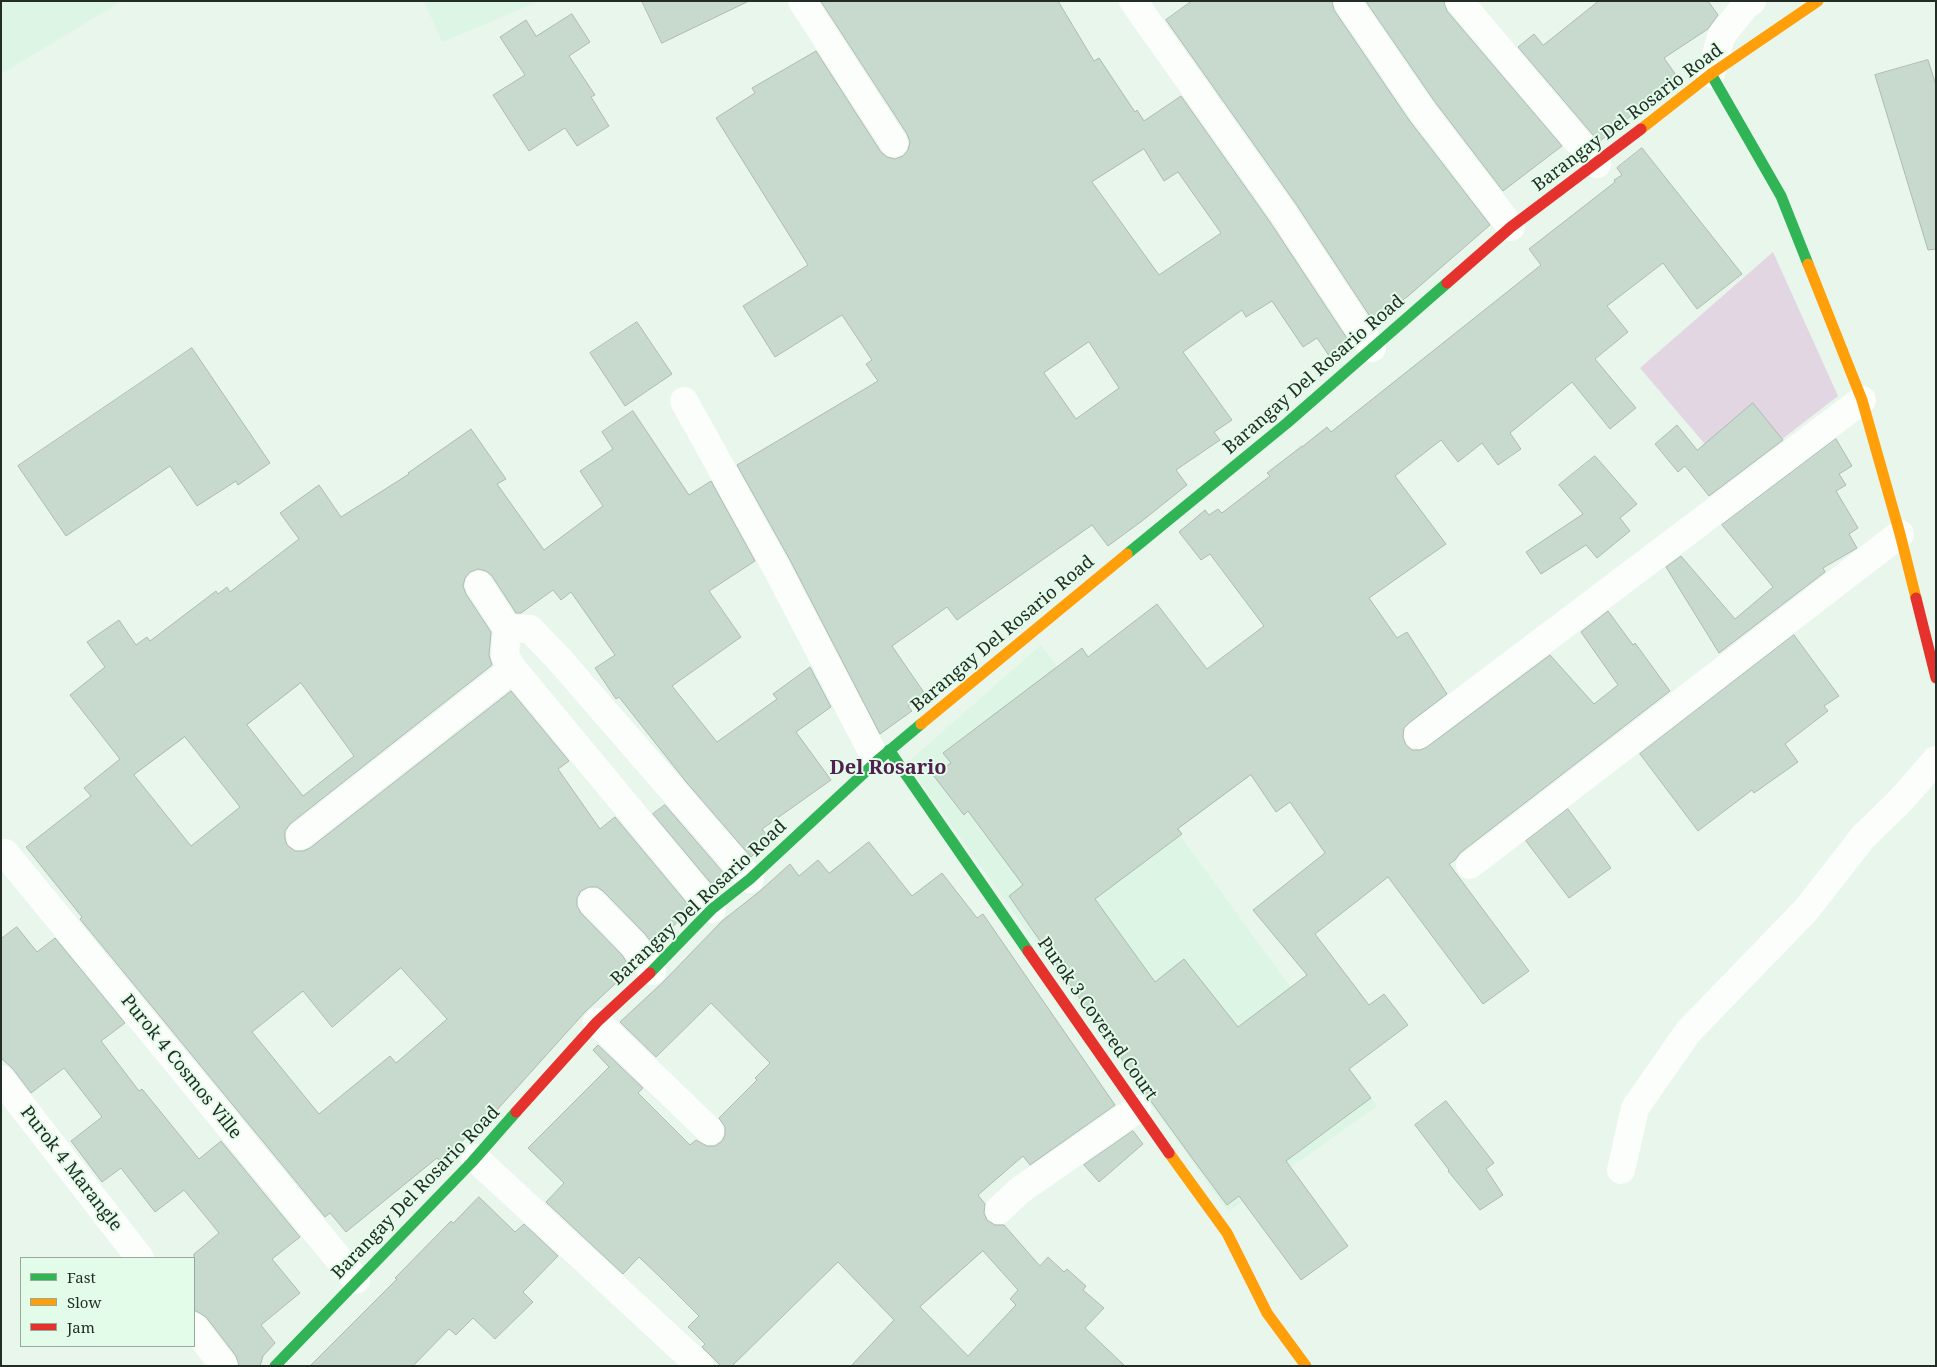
<!DOCTYPE html>
<style>
body{margin:0}
#map{position:relative;width:1937px;height:1367px;overflow:hidden;background:#e8f6ec;font-family:"Noto Serif",serif}
canvas{display:block}
.frame{position:absolute;inset:0;border:2px solid #232d26;pointer-events:none}
.legend{position:absolute;left:20px;top:1257px;width:175px;height:90px;box-sizing:border-box;background:#e2fce9;border:1px solid #96a99b;margin:0;padding:6px 9px;list-style:none;font-size:15px;color:#232d26}
.legend li{display:flex;align-items:center;gap:10px;height:25px}
.legend b{width:25px;border:1px solid #96a99b}
</style>
<div id="map">
<canvas width="1937" height="1367"></canvas>
<div class="frame"></div>
<ul class="legend">
<li><b style="height:6px;background:#30b455"></b>Fast</li>
<li><b style="height:6px;background:#ff9f0a"></b>Slow</li>
<li><b style="height:6px;background:#e5322d"></b>Jam</li>
</ul>
</div>
<script>
const g = document.querySelector('canvas').getContext('2d');
g.lineJoin = 'round';
function paint(path, color) {
  g.fillStyle = color;
  g.fill(path, 'evenodd');
}
function strokePath(path, color, width, dash) {
  g.strokeStyle = color;
  g.lineWidth = width;
  g.lineCap = dash ? 'butt' : 'round';
  g.setLineDash(dash || []);
  g.stroke(path);
}
function label(font, color, halo, rows, align = 'center') {
  g.font = font + ' "Noto Serif",serif';
  g.lineWidth = 4;
  g.setLineDash([]);
  g.textBaseline = 'middle';
  g.strokeStyle = halo;
  g.fillStyle = color;
  for (const [text, x, y, turn = 0] of rows) {
    g.save();
    g.translate(x, y);
    g.rotate((+turn || 0) * Math.PI / 180);
    g.textAlign = isNaN(turn) ? turn : align;
    if (halo) g.strokeText(text, 0, 0);
    g.fillText(text, 0, 0);
    g.restore();
  }
}
paint(new Path2D(`
 M1,1H122L1,74Z
 M424,1H540L442,42Z
 M1041,645L1377,1106L1228,1212L907,763Z`), '#dcf5e4');
paint(new Path2D(`
 M1773,252L1838,396L1733,477L1640,368Z`), '#e2d6e2');
const building = new Path2D(`
 M642,1H749L662,43Z
 M821,1H1058L1094,61L1099,58L1135,112L1137,110L1144,121L1181,96L1270,222L1352,346L1332,360L1317,338L1303,347L1272,301L1246,317L1242,310L1183,352L1232,420L1214,432L1220,440L1176,470L1187,485L1142,521L1108,546L1092,525L957,620L947,607L892,646L925,694L908,706L912,711L880,734L790,560L737,465L878,381L866,364L872,360L842,315L775,357L743,306L808,265L716,118L755,93L752,88L816,51L881,152L887,157L895,159L903,156L908,150L910,142L907,134ZM1144,149L1164,181L1178,172L1221,233L1159,275L1092,182ZM1089,342L1119,388L1076,419L1044,373Z
 M1192,1H1332L1334,10L1409,120L1490,225L1407,297L1373,321L1296,204L1166,20Z
 M1366,1H1444L1447,11L1562,146L1503,191L1435,102Z
 M1599,1H1708L1718,15L1708,29L1664,58L1678,78L1646,100L1648,102L1599,142L1518,47L1534,34L1543,45Z
 M572,14L590,42L569,56L595,95L591,97L609,126L577,146L565,128L529,151L493,95L525,75L500,37L526,20L536,36Z
 M1928,60L1936,85V249L1928,250L1875,75Z
 M1642,148L1742,274L1697,309L1663,263L1607,306L1628,332L1595,359L1636,408L1610,429L1572,382L1510,433L1521,449L1498,465L1482,443L1458,462L1441,440L1395,476L1446,544L1369,598L1397,638L1407,632L1447,694L1409,723L1404,728L1403,737L1406,745L1412,750H1420L1427,747L1550,655L1594,704L1618,685L1581,632L1608,611L1633,645L1635,643L1670,691L1460,853L1455,860L1449,864L1529,971L1483,1004L1388,877L1315,934L1369,1005L1384,994L1408,1025L1349,1069L1371,1098L1286,1161L1348,1246L1301,1280L1239,1196L1227,1205L1195,1162L1150,1100L1009,896L1023,885L968,811L964,815L933,775L951,763L943,753L1082,648L1088,657L1157,604L1207,669L1264,626L1210,554L1201,560L1179,532L1205,510L1209,515L1218,509L1222,513L1270,476L1267,473L1302,446V447L1327,427L1331,432L1541,265L1529,249L1615,182L1614,180L1622,175L1617,168ZM1251,775L1276,812L1290,802L1325,853L1253,910L1307,975L1238,1027L1184,959L1155,982L1095,899L1182,834L1178,829Z
 M637,322L672,374L625,406L590,353Z
 M192,348L270,463L238,485L236,481L197,506L170,466L66,536L18,466Z
 M1753,403L1783,440L1709,496L1685,466L1678,472L1655,444L1677,425L1697,450Z
 M633,411L689,495L711,481L755,561L709,591L741,637L672,686L717,742L777,699L773,694L810,667L831,707L796,732L831,780L762,829L770,839L751,857L687,783L619,697L616,699L595,668L615,655L571,592L561,600L553,590L521,613H516L492,576L486,571L478,569L470,572L465,578L463,586L466,594L491,632L489,655L492,665L290,824L285,831V838L287,845L295,851H303L310,848L511,691L569,761L558,769L600,829L615,817L691,908L654,946L645,934L603,891L597,887H589L581,891L577,898V906L581,913L622,955L631,969L585,1012L496,1111L440,1161L437,1158L346,1232L330,1213L325,1217L80,919L82,917L26,847L91,796L84,788L120,759L70,695L105,667L87,642L119,620L136,645L147,637L150,641L216,591L218,594L227,587L230,592L299,539L280,513L319,485L341,517L409,474L408,473L471,429L506,479L497,484L544,550L603,506L580,471L613,449L602,432ZM301,683L354,756L303,796L247,725ZM185,737L240,807L191,846L134,775ZM401,968L447,1019L396,1063L390,1056L319,1114L252,1032L303,991L332,1027Z
 M1836,439L1852,466L1839,474L1846,485L1836,491L1858,528L1849,534L1857,548L1823,568L1825,572L1719,653L1666,567L1681,556L1735,619L1773,587L1722,525Z
 M1595,456L1637,504L1620,518L1630,531L1597,558L1586,545L1541,574L1526,552L1583,514L1559,485Z
 M1794,635L1839,696L1824,706L1828,711L1785,744L1798,762L1754,793L1752,790L1698,831L1640,754Z
 M665,805L727,877L714,887L653,814Z
 M1568,809L1611,868L1569,898L1526,841Z
 M869,842L912,896L942,873L977,918L983,914L1115,1105L1030,1165L1023,1156L978,1195L985,1204L984,1213L987,1220L995,1225H1004L1040,1266L1048,1257L1064,1272L1067,1269L1086,1286L1083,1290L1104,1308L1085,1328L1125,1366H851L894,1320L838,1262L732,1366H721L702,1347L705,1344L688,1327L699,1316L661,1278L639,1257L623,1274L546,1202L564,1183L528,1148L609,1067L593,1050L598,1045L643,1088L638,1093L690,1145L696,1140L707,1146H715L722,1141L725,1135V1127L719,1118L757,1080L755,1078L770,1063L711,1003L656,1057L620,1022L663,982L722,921L760,891L790,864L799,876L818,860L829,873ZM983,1251L1018,1290L1010,1299L1016,1305L968,1356L920,1307Z
 M17,927L37,952L55,938L125,1023L101,1041L139,1091L142,1089L199,1159L221,1141L300,1237L272,1259L300,1293L261,1325L275,1343L263,1356L260,1366H239L236,1356L206,1317L194,1310V1254L219,1233L184,1190L155,1212L121,1168L102,1182L71,1141L102,1117L64,1068L31,1093L13,1069L1,1058V939Z
 M1446,1101L1494,1163L1486,1169L1503,1195L1480,1210L1448,1171L1449,1170L1415,1125Z
 M1133,1131L1143,1144L1099,1182L1084,1165Z
 M479,1197L515,1232L524,1224L558,1256L523,1292L533,1302L495,1339L473,1318L456,1335L449,1329L413,1366H310L397,1279L395,1278L451,1221L453,1223Z`);
paint(building, '#c7dacd');
strokePath(building, '#afbab2', 1);
strokePath(new Path2D(`
 M802,1L894,143
 M1133,1L1283,213L1372,348
 M1347,1L1422,111L1511,227
 M1459,1L1597,164
 M1711,74L1721,36L1746,5L1752,1
 M684,401L776,567L877,761
 M479,585L507,628
 M513,669L505,656L507,628L530,629L558,658L750,879
 M1418,735L1862,400
 M300,836L513,669L712,909
 M5,853L356,1280
 M1470,865L1900,534
 M592,902L634,945L652,971
 M597,1022L710,1131
 M1,1079L140,1258
 M475,1158L700,1366
 M1621,1170L1635,1108L1688,1032L1806,910L1863,837L1901,800L1936,760
 M999,1210L1019,1191L1137,1109
 M194,1327L224,1366`), '#fcfefc', 28);
strokePath(new Path2D(`
 M1711,74L1781,196L1808,264
 M1127,554L1287,423L1447,283
 M889,750L1028,951
 M650,973L712,909L750,879L877,761L921,724
 M275,1366L472,1162L516,1112`), '#30b455', 11);
strokePath(new Path2D(`
 M1641,129L1711,74L1818,1
 M1808,264L1862,400L1900,534L1916,598
 M921,724L1127,554
 M1169,1153L1227,1233L1267,1313L1306,1366`), '#ff9f0a', 11);
strokePath(new Path2D(`
 M1447,283L1511,227L1641,129
 M1916,598L1936,678
 M1028,951L1169,1153
 M516,1112L597,1022L650,973`), '#e5322d', 11);
label('18px', '#232d26', '#e2fce9', [
 ["Barangay Del Rosario Road",1628,118,-37],
 ["Barangay Del Rosario Road",1314,375,-41],
 ["Barangay Del Rosario Road",1003,634,-40],
 ["Barangay Del Rosario Road",699,903,-43],
 ["Purok 3 Covered Court",1097,1019,55],
 ["Purok 4 Cosmos Ville",181,1067,51],
 ["Purok 4 Marangle",71,1169,52],
 ["Barangay Del Rosario Road",416,1193,-46]
]);
label('bold 20px', '#522050', '#e2fce9', [
 ["Del Rosario",888,768]
]);
</script>
